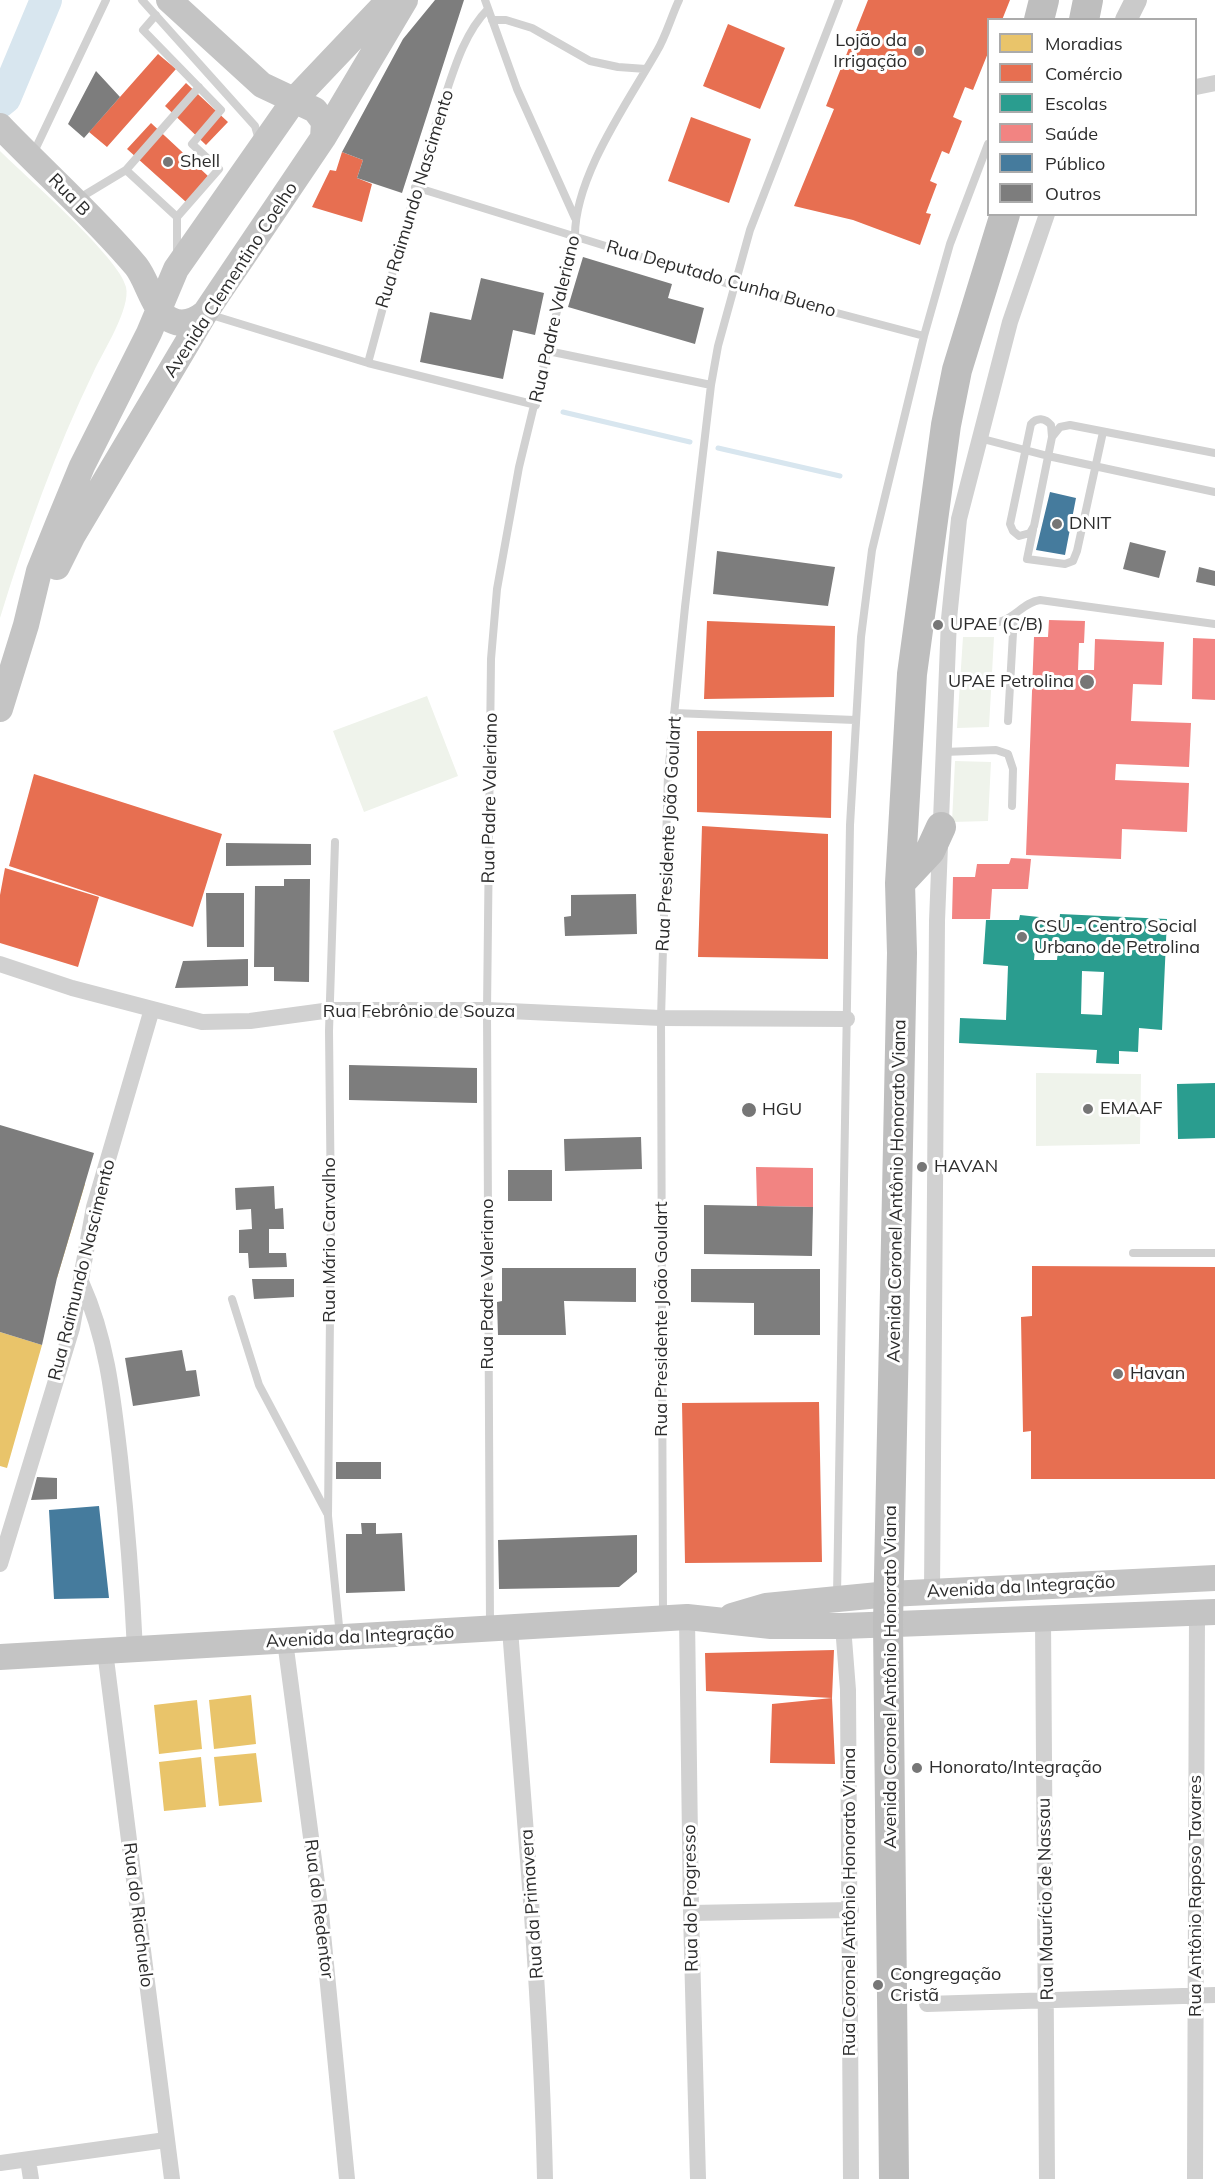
<!DOCTYPE html>
<meta charset="utf-8">
<style>
body{margin:0}
#map{position:relative;width:1215px;height:2179px;overflow:hidden;background:#fff;font-family:Mulish,sans-serif}
canvas{display:block}
.legend{position:absolute;left:987px;top:18px;width:210px;height:198px;box-sizing:border-box;background:#fff;border:2px solid #ababab;margin:0;padding:8px 10px;list-style:none;font-size:18px;color:#2c2c2c}
.legend li{display:flex;align-items:center;gap:12px;height:30px}
.legend b{width:30px;border:2px solid #ababab}
</style>
<div id="map">
<canvas width="1215" height="2179"></canvas>
<ul class="legend">
<li><b style="height:16px;background:#e9c46a"></b>Moradias</li>
<li><b style="height:16px;background:#e76f51"></b>Comércio</li>
<li><b style="height:16px;background:#2a9d8f"></b>Escolas</li>
<li><b style="height:16px;background:#f28482"></b>Saúde</li>
<li><b style="height:16px;background:#457b9d"></b>Público</li>
<li><b style="height:16px;background:#7d7d7d"></b>Outros</li>
</ul>
</div>
<script>
const g = document.querySelector('canvas').getContext('2d');
g.lineJoin = 'round';
function paint(path, color) {
  g.fillStyle = color;
  g.fill(path, 'evenodd');
}
function strokePath(path, color, width, dash) {
  g.strokeStyle = color;
  g.lineWidth = width;
  g.lineCap = dash ? 'butt' : 'round';
  g.setLineDash(dash || []);
  g.stroke(path);
}
function label(font, color, halo, rows, align = 'center') {
  g.font = font + ' Mulish,sans-serif';
  g.lineWidth = 6;
  g.setLineDash([]);
  g.textBaseline = 'middle';
  g.strokeStyle = halo;
  g.fillStyle = color;
  for (const [text, x, y, turn = 0] of rows) {
    g.save();
    g.translate(x, y);
    g.rotate((+turn || 0) * Math.PI / 180);
    g.textAlign = isNaN(turn) ? turn : align;
    if (halo) g.strokeText(text, 0, 0);
    g.fillText(text, 0, 0);
    g.restore();
  }
}
paint(new Path2D(`
 M0,151C25,176 120,258 126,287C131,308 103,352 94,371C55,451 26,534 0,618Z
 M963,637H994L989,727L957,728Z
 M427,696L458,776L364,812L333,731Z
 M955,761L991,762L988,821L952,822Z
 M1036,1073L1141,1074L1140,1144L1036,1146Z`), '#eff3eb');
paint(new Path2D(`
 M0,1159L85,1184L57,1278L0,1261V1244L47,1258L65,1198L0,1178Z
 M0,1189L50,1204L39,1243L0,1232Z
 M0,1332L42,1345L7,1468L0,1466Z
 M251,1695L256,1744L214,1749L209,1700Z
 M197,1700L202,1749L159,1754L154,1705Z
 M256,1753L262,1802L219,1806L214,1757Z
 M201,1757L206,1807L164,1811L159,1762Z`), '#e9c46a');
paint(new Path2D(`
 M868,0H1010L1002,20H988V53L973,90L965,87L953,117L962,121L949,154L942,151L930,181L937,184L926,213L931,214L920,245L853,220L794,206L834,109L826,106Z
 M728,24L785,48L760,109L703,86Z
 M158,54L176,69L107,147L89,132Z
 M186,83L228,122L206,145L165,106Z
 M691,117L751,139L729,203L668,181Z
 M151,123L208,176L186,202L127,149Z
 M342,152L363,160L357,178L372,184L362,222L312,207L330,170L336,171Z
 M707,621L835,626L834,697L704,699Z
 M697,731H832L831,818L697,812Z
 M34,774L222,834L193,927L9,866Z
 M702,826L828,834V959L698,957Z
 M5,868L99,897L78,967L0,943V895Z
 M1032,1266L1215,1267V1479H1031V1431L1023,1432L1021,1317L1032,1316Z
 M819,1402L822,1562L685,1563L682,1403Z
 M834,1650L832,1698L706,1691L705,1653Z
 M832,1698L835,1764L770,1763L772,1704Z`), '#e76f51');
paint(new Path2D(`
 M1060,914L1167,919L1162,1030L1139,1028L1138,1052L1119,1051V1064L1096,1063L1097,1050L959,1043L960,1018L1006,1020L1008,966L983,964L986,920H1019L1020,915L1039,917L1038,923L1059,925ZM1035,949L1058,950L1057,960H1034ZM1082,971L1104,972L1102,1015L1081,1014Z
 M1215,1083V1138L1178,1139L1177,1084Z`), '#2a9d8f');
paint(new Path2D(`
 M1049,620L1085,621L1084,643H1079L1078,670H1094L1095,639L1164,642L1162,685L1133,684L1131,721L1191,723L1189,767L1116,764L1115,780L1189,783L1187,832L1122,829L1121,859L1026,855L1034,637H1048Z
 M1193,638L1215,639V700L1192,699Z
 M1011,858L1031,859L1028,889H992L990,919H952L953,877H975L977,864H1009Z
 M756,1167L813,1168V1207L757,1206Z`), '#f28482');
paint(new Path2D(`
 M1050,492L1076,498L1065,555L1036,550Z
 M99,1506L109,1598L54,1599L49,1510Z`), '#457b9d');
strokePath(new Path2D(`
 M563,412L690,442
 M718,448L840,476`), '#d8e6ef', 5);
strokePath(new Path2D(`
 M0,102L5,98L46,0`), '#d8e6ef', 32);
paint(new Path2D(`
 M435,0H464L402,193L357,178L363,160L342,152L403,39Z
 M96,71L120,97L84,138L68,124Z
 M583,257L672,284L668,298L704,308L695,344L568,307Z
 M481,278L544,293L535,335L513,330L503,379L420,362L430,312L471,320Z
 M1130,542L1166,551L1159,578L1123,569Z
 M717,551L835,567L828,606L713,594Z
 M1199,567L1215,571V586L1196,582Z
 M226,843L311,844V865L226,866Z
 M284,879H310L309,982L274,981V967H254L255,886H284Z
 M206,893H244V947H207Z
 M636,894L637,934L565,936L564,917L571,916V895Z
 M248,959V986L175,988L183,961Z
 M349,1065L477,1068V1103L349,1100Z
 M0,1125L94,1153L57,1278L42,1345L0,1332Z
 M641,1137L642,1169L565,1171L564,1139Z
 M508,1170H552V1201H508Z
 M274,1186L275,1209L283,1208L284,1229H269V1253H286L287,1267L249,1268L248,1253H239V1230L252,1229L251,1209L236,1210L235,1188Z
 M704,1205L813,1207L812,1256L704,1254Z
 M502,1268H636V1302L564,1301L566,1335H498L497,1302L502,1301Z
 M691,1269H820V1335H754V1303L691,1302Z
 M252,1279H294V1297L254,1299Z
 M182,1350L186,1371L196,1370L200,1396L133,1406L125,1358Z
 M336,1462H381V1479H336Z
 M37,1477L57,1478V1499L31,1500Z
 M361,1523H376V1534L402,1533L405,1591L346,1593V1534H362Z
 M637,1535V1572L619,1587L499,1589L498,1540Z`), '#7d7d7d');
strokePath(new Path2D(`
 M142,0L255,126L259,140
 M485,0L517,89L575,218
 M156,15L143,30L221,110L192,144L219,169L177,217V257
 M492,20H506L532,28L590,61L618,67L646,69
 M33,154L106,0
 M415,187L735,286L924,336
 M78,199L126,170
 M177,217L126,170L199,87
 M208,314L368,363L536,405
 M548,351L711,385
 M368,363C391,278 413,194 440,111C452,77 462,35 488,9
 M1052,437L1051,425C1045,418 1037,417 1031,424L1010,524L1013,531L1019,536L1030,533L1034,526L1052,437L1060,427L1070,425L1215,453
 M979,438L1048,456L1215,492
 M1033,530L1027,559L1065,564L1073,561L1077,551L1103,432
 M949,619C965,621 986,627 1002,621C1016,616 1025,602 1040,600L1215,624
 M674,713L855,720
 M1008,721L1014,615
 M944,752L996,750L1008,754L1013,769L1012,806
 M335,842L329,1031L331,1214L328,1516L340,1636
 M1133,1253H1215
 M232,1299L259,1385L327,1513
 M837,1596L850,825L861,637L872,550L924,336L950,244L988,144
 M663,1617L661,1018L668,774L685,607L711,385L718,346L750,230L839,0
 M490,1626L487,1010L491,659L497,589L519,467L575,237C574,177 628,102 657,51C666,36 671,17 679,0`), '#d1d1d1', 8);
strokePath(new Path2D(`
 M1196,87L1215,83
 M0,964L72,988L202,1022L250,1021L331,1010H487L661,1018L847,1019
 M82,1284C107,1339 113,1398 120,1458C127,1522 132,1585 135,1650
 M0,1564L72,1328L94,1207L152,1009
 M932,1592L937,921L949,619L959,519L1010,322L1047,214
 M687,1617L691,1913L698,2179
 M1043,1619L1047,2179
 M843,1626L848,1690L851,2179
 M510,1629C524,1813 541,1995 545,2179
 M285,1641L321,1913L347,2179
 M105,1651L172,2179
 M691,1913L851,1910
 M927,2004L1215,1995
 M28,2160L31,2179
 M0,2163L166,2140
 M1195,2179L1197,1612`), '#d1d1d1', 16);
strokePath(new Path2D(`
 M1126,20L1136,0`), '#cacaca', 22);
strokePath(new Path2D(`
 M169,0L262,85L315,110L324,122L323,138
 M0,126C45,173 94,216 136,266C148,281 153,311 171,320C183,326 195,321 205,313
 M57,567L73,535L205,313L323,138L405,0
 M0,709L26,625L39,571L58,524L82,466L149,333L176,269L295,99L389,0
 M732,1616L766,1606L889,1594L1215,1578
 M0,1657L687,1617L771,1626H843L1215,1612`), '#c4c4c4', 26);
strokePath(new Path2D(`
 M1039,20L1044,0
 M1084,20L1088,0
 M900,883L930,851L941,827
 M894,2179L888,1623L902,953L900,883L912,674L946,425L957,370L1005,214`), '#bebebe', 30);
for (const [x, y, r, color] of [
 [919,51,6,"#767676"],
 [168,162,6,"#767676"],
 [1057,524,6,"#767676"],
 [938,625,6,"#767676"],
 [1087,682,8,"#767676"],
 [1022,937,6,"#767676"],
 [1088,1109,6,"#767676"],
 [749,1110,8,"#767676"],
 [922,1167,6,"#767676"],
 [1118,1374,6,"#767676"],
 [917,1768,6,"#767676"],
 [878,1985,6,"#767676"]
]) {
  const dot = new Path2D();
  dot.arc(x, y, r, 0, 2 * Math.PI);
  g.fillStyle = color;
  g.fill(dot);
  strokePath(dot, '#fff', 2);
}
label('18px', '#2c2c2c', '#fff', [
 ["Lojão da",907,41,"right"],
 ["Irrigação",907,62,"right"],
 ["Shell",180,162],
 ["DNIT",1069,524],
 ["UPAE (C/B)",950,625],
 ["UPAE Petrolina",1074,682,"right"],
 ["CSU - Centro Social",1034,927],
 ["Urbano de Petrolina",1034,948],
 ["EMAAF",1100,1109],
 ["HGU",762,1110],
 ["HAVAN",934,1167],
 ["Havan",1130,1374],
 ["Honorato/Integração",929,1768],
 ["Congregação",890,1975],
 ["Cristã",890,1996]
], 'left');
label('18px', '#2c2c2c', '#fff', [
 ["Rua B",69,195,46],
 ["Rua Raimundo Nascimento",415,199,-73],
 ["Rua Deputado Cunha Bueno",721,279,16],
 ["Avenida Clementino Coelho",231,280,-57],
 ["Rua Padre Valeriano",555,319,-77],
 ["Rua Padre Valeriano",490,798,-89],
 ["Rua Presidente João Goulart",669,834,-87],
 ["Rua Febrônio de Souza",419,1012],
 ["Avenida Coronel Antônio Honorato Viana",897,1191,-89],
 ["Rua Mário Carvalho",330,1240,-90],
 ["Rua Raimundo Nascimento",82,1270,-76],
 ["Rua Padre Valeriano",488,1284,-90],
 ["Rua Presidente João Goulart",662,1319,-90],
 ["Avenida da Integração",1021,1587,-3],
 ["Avenida da Integração",360,1637,-3],
 ["Avenida Coronel Antônio Honorato Viana",891,1677,-90],
 ["Rua Antônio Raposo Tavares",1196,1896,-90],
 ["Rua do Progresso",691,1898,-91],
 ["Rua Maurício de Nassau",1046,1899,-91],
 ["Rua Coronel Antônio Honorato Viana",850,1902,-90],
 ["Rua da Primavera",532,1904,-94],
 ["Rua do Redentor",319,1909,83],
 ["Rua do Riachuelo",138,1915,83]
]);
</script>
